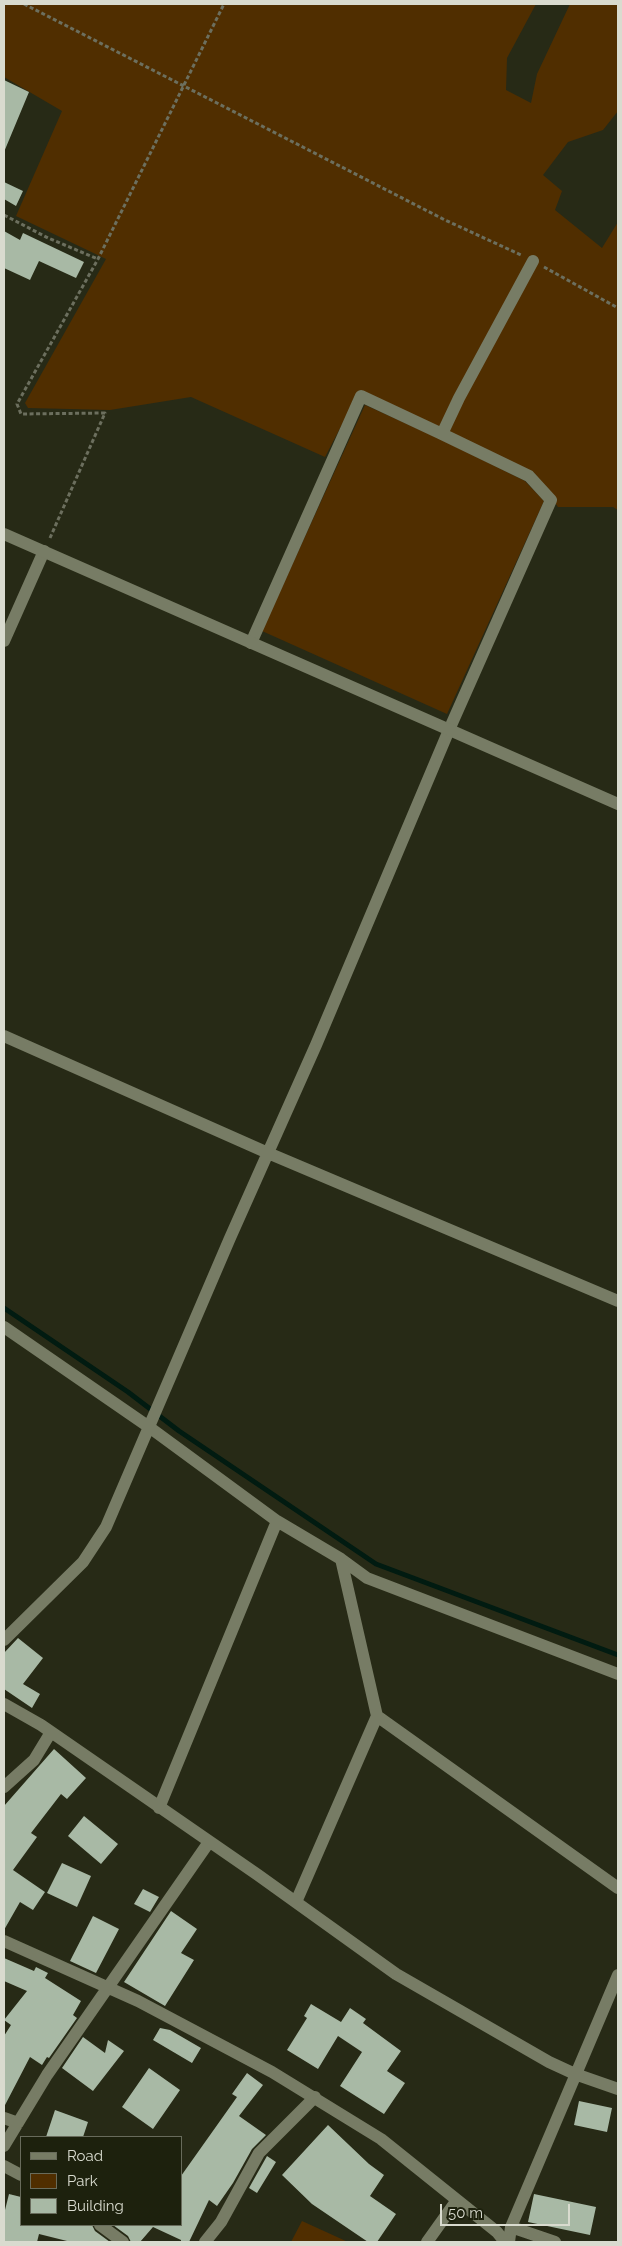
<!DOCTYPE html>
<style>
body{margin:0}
#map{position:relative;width:622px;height:2246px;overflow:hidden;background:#272a16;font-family:Raleway,sans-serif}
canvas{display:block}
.frame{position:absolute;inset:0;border:5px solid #d9dbcf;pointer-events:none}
.legend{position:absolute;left:20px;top:2136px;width:162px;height:90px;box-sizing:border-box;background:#1d210d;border:1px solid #686b5b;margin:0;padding:6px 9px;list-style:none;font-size:15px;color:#d9dbcf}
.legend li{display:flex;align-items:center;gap:10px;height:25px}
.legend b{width:25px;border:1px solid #686b5b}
.scale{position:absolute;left:440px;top:2204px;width:130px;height:22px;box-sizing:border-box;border:2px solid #d9dbcf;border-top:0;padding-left:6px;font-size:15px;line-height:18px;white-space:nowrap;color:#d9dbcf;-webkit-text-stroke:4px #1d210d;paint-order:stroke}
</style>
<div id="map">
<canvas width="622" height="2246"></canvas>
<div class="frame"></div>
<ul class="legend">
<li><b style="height:6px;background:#777c65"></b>Road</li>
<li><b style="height:14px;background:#502e00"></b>Park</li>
<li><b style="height:14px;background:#a8b9a5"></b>Building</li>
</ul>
<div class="scale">50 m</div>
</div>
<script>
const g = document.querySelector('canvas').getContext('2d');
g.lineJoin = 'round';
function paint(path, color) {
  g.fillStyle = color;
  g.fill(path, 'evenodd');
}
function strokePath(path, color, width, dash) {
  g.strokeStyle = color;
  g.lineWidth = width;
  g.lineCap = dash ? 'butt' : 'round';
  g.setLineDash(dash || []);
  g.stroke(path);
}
paint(new Path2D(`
 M4,4H536L507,58L506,90L531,103L537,74L570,4H618V111L603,130L568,142L543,175L562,191L555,210L602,248L618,222V510L613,507H558L535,474L360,390L325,457L191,397L110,410L28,408L25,403L106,259L16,216L62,111L4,77Z
 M365,405L438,438L525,481L544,501L447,714L262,631Z
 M302,2221L348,2242H291Z`), '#502e00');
strokePath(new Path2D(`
 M4,1308L128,1392L179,1431L376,1564L618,1655`), '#011b11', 5);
paint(new Path2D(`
 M4,80L29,92L4,152Z
 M4,182L23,191L16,206L4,199Z
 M4,231L20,240L23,233L84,262L76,278L39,261L30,280L4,268Z
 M18,1638L43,1658L23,1684L40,1694L32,1708L4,1689V1653Z
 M54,1749L86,1778L67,1799L61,1794L31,1833L37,1837L13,1870L45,1892L33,1910L20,1902L4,1930V1806Z
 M84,1816L118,1844L101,1864L68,1836Z
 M62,1863L91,1876L77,1907L47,1893Z
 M143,1889L159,1897L150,1912L134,1904Z
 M171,1911L197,1929L181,1953L194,1960L165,2006L124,1982Z
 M93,1916L119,1929L96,1973L70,1961Z
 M4,1958L34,1971L36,1967L48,1973L45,1978L81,2001L73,2015L77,2018L49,2058L47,2057L42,2065L30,2057L4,2107V2036L11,2025L4,2020L27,1991L4,1981Z
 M311,2004L341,2022L350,2008L366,2019L363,2023L401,2051L387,2071L405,2083L384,2114L340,2086L362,2052L338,2036L318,2069L287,2050L307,2018L304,2016Z
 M160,2028L170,2030L201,2048L192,2063L153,2040Z
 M83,2037L105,2053L108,2040L124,2051L93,2091L62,2068Z
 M149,2068L180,2090L153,2129L122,2107Z
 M247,2073L263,2085L239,2116L266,2135L252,2149L233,2183L217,2206L209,2200L189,2242H181V2240L153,2227L140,2242H131L128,2236L113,2225H181V2176L237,2097L232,2094Z
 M579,2101L612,2108L607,2132L574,2125Z
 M55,2110L88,2122L83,2137H46Z
 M328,2125L369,2164L384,2175L370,2196L396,2214L377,2242H368L312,2204L282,2175Z
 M267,2156L276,2162L257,2193L249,2188Z
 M9,2194L21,2197V2225H92L95,2231L110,2242H71L39,2234L37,2242H4V2214Z
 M534,2194L596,2207L590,2235L528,2222Z`), '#a8b9a5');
strokePath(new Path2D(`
 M24,4L445,220L521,255
 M4,215L48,238L98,259
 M544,267L618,308
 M50,538L105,413L21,414L17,404L98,259L224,4`), '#6c6f5e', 3, [4, 2.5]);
strokePath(new Path2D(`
 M4,641L44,551
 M251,643L361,396L442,434
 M4,1036L268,1153L618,1301
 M4,1327L149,1427L277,1521
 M4,1640L83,1562L106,1527L230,1238L316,1045L449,730L551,500L529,476L442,434L459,398L533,261
 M4,1704L41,1725L258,1875L396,1974L549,2062L575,2074L618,2089
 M377,1716L341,1559L367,1578L618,1674
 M4,1787L34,1760L51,1732
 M159,1808L277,1521L341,1559
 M296,1902L377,1716L618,1888
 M4,1941L138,2001L272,2072L381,2139L497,2232L505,2242
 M4,2118L18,2123
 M4,2146L47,2075L209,1842
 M4,2166L21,2175
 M100,2225L123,2242
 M511,2227L555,2242
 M205,2242L221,2222L259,2153L315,2097
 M427,2242L457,2200
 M509,2242L511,2227L618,1975`), '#777c65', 12);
strokePath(new Path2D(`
 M4,534L618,804`), '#777c65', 12);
</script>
